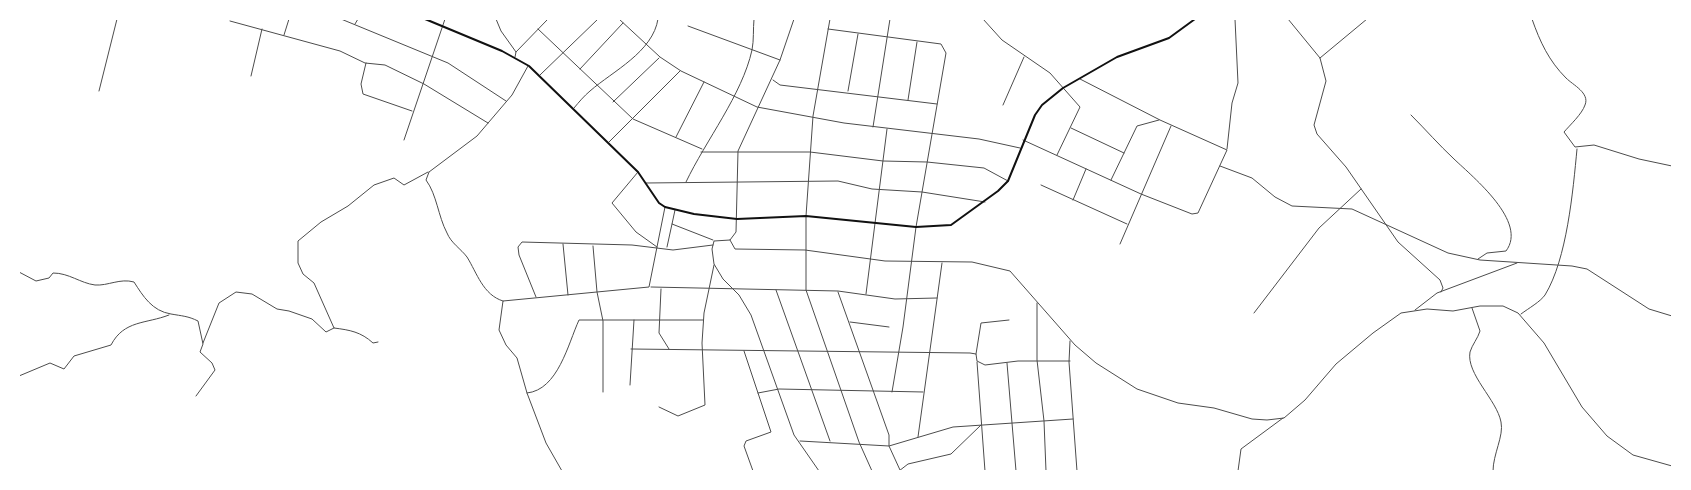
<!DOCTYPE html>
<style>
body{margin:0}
#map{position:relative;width:1691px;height:490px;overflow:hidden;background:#fff;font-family:"Alegreya Sans",sans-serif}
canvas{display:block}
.frame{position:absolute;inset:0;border:20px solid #fff;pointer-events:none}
</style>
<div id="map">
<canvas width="1691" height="490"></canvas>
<div class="frame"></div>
</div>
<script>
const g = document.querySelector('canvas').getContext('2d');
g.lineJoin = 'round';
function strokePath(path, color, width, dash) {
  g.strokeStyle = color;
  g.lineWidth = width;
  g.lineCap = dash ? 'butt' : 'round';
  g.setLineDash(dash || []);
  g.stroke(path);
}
strokePath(new Path2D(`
 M341,19L448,63L506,101
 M496,19L501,31L516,52L515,57
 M619,19L660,57L681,71L757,107L844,123L979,139L1020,148
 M794,19L780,60L738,151L736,232L730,240L714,241L712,249L714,264L723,279L739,295L751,315L794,435L819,471
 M830,19L813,116L806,216V290L859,442L872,471
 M983,19L1002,40L1050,73L1080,107L1057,155
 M1288,19L1320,58L1326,81L1314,125L1317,134L1346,167L1398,242L1440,280L1443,288L1441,292
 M1532,19C1540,42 1549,61 1566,78C1573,85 1590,93 1585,105C1582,114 1570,125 1564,132L1575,147L1594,145L1639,159L1672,166
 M230,21L340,51L365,63L385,65L424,84L488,123
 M355,24L358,19
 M688,26L780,60
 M538,29L633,119L702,149
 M828,29L941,44L946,53L916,227L903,327L892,392
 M284,35L289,19
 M516,52L548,19
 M1320,58L1367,19
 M366,63L361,84L363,94L412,111
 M580,69L623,23
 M540,75L598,19
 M251,76L262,29
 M773,80L780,85L937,104
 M99,91L117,19
 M848,91L858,34
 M908,100L917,42
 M613,102L659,58
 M1003,105L1024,57
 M574,108C579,102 584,96 590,91C613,71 653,52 658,19
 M1411,115C1426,130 1439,145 1454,159C1474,178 1528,222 1506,251L1487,253L1478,259
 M873,127L890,19
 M1071,128L1124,153
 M676,137L704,82
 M404,140L445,19
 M1023,140L1141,194L1192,214L1198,213L1227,150L1160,120L1080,79
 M609,142L680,71
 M1227,149L1232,103L1238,83L1235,19
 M701,152H810L883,161L927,162L984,168L1008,181
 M1220,166L1252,178L1275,197L1292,206L1352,209L1448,253L1480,260L1572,266L1587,269L1649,309L1672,316
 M638,172L612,203L636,232L657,247
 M1111,180L1137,126L1159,120
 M686,182C706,140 742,95 752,50C754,40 753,29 754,19
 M646,183L838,181L872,189L922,192L985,202
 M1041,185L1127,224
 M1073,200L1086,169
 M675,210L672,224L713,240
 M730,240L735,249L805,250L885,261L972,262L1010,271L1075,345L1096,363L1137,389L1178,403L1214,408L1252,419L1267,420L1284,418L1305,400L1336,364L1373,333L1401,313L1427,309L1453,311L1480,306H1503L1518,313L1544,343L1582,407L1607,436L1633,455L1672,466
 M563,244L568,295
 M1120,244L1171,126
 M593,246L597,292L603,321V392
 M667,247L672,224
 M19,272L36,281L49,278L53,273C69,273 80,283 95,285C108,286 120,278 134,282C143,296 152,311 171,314C182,316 188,316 198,321L203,344L200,352L212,363L215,370L196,396
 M651,287L838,291L895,299L937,298
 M661,289L659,333L669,349
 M776,290L830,441
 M838,292L889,435V446L900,470
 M866,294L887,129
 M536,297L519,255L518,247L522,242L632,245L673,250L713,245
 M503,301C483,295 477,273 467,257C461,249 451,243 447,233C438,216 437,195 426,180L429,172L477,136L512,95L528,66
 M1037,303V360L1044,421L1046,471
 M1472,308L1480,331C1478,338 1472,345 1470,352C1466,374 1497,400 1501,422C1504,436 1493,454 1493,471
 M1415,310L1437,293L1517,263
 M1254,313L1319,228L1361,189
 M1521,314C1529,308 1540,302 1545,295C1567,259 1573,191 1577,149
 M850,322L889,327
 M1070,341L1069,362L1077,471
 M378,342L373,343C361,332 350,330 334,328L314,283L303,274L298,263V241L321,222L348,206L374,185L394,178L404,185L428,172
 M203,343L219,303L236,292L252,294L277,309L289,311L312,319L326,332L334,328
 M631,349L970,353L976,354L977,361L985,365L1018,361H1070
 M744,351L771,432L746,441L744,446L753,471
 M976,354L981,323L1009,320
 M977,362L985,471
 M1007,363L1016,471
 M19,376L50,363L64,369L74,356L111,345C124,320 146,324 169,315
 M630,385L634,320
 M527,393C558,390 568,344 579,320H703
 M758,393L779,389L923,392
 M659,407L678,416L705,405L702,343L704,313L714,265
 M918,437L942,263
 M800,441L889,446L953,427L1073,419
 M562,471L546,443L527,393L517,358L506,345L499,330L503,301L649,287L665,207
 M899,471L908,464L951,454L981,425
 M1238,471L1241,449L1283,418`), '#4c4c4c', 1);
strokePath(new Path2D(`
 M425,19L502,51L529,66L638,172L659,203L665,207L694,214L737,219L806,216L916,227L951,225L998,191L1008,181L1035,115L1042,105L1063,88L1117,57L1169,38L1195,19`), '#111', 2);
</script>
